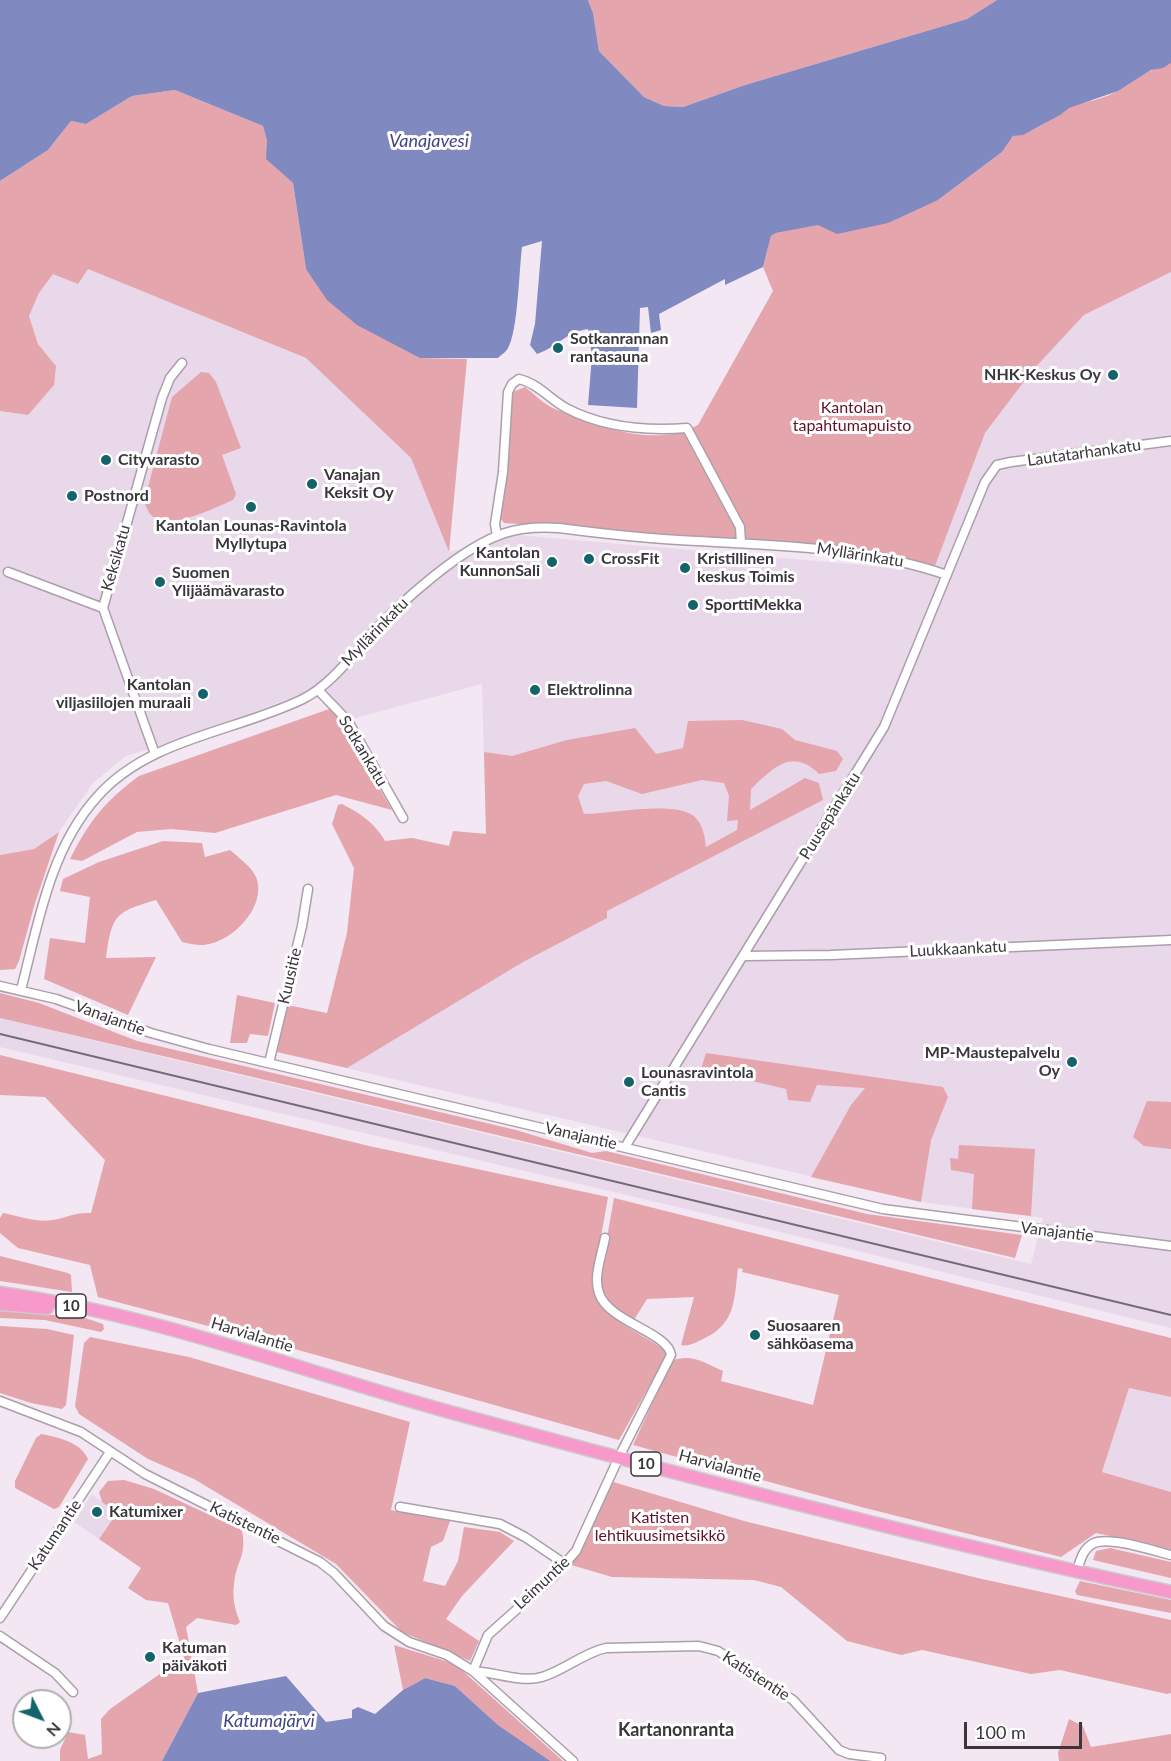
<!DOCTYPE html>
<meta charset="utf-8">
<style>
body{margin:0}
#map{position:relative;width:1171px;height:1761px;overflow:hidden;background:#f2e7f3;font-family:Lato,sans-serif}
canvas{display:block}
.north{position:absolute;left:12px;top:1689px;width:60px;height:60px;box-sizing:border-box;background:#fff;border:2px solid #b0afb1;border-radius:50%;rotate:132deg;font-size:16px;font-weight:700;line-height:24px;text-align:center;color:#3a363b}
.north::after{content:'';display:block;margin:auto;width:21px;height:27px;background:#14626b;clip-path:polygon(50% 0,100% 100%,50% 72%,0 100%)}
.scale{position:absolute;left:964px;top:1722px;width:118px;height:27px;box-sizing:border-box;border:3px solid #3a363b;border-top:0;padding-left:8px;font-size:18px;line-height:21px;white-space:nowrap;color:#3a363b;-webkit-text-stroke:4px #fff;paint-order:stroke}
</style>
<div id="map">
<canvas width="1171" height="1761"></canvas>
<div class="north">N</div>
<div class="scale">100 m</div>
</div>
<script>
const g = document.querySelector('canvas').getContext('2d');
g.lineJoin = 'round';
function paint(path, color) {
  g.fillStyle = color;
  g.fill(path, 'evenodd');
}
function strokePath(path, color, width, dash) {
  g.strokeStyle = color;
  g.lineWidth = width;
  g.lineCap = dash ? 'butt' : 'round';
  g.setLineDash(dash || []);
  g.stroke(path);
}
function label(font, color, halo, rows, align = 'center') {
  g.font = font + ' Lato,sans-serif';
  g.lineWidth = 6;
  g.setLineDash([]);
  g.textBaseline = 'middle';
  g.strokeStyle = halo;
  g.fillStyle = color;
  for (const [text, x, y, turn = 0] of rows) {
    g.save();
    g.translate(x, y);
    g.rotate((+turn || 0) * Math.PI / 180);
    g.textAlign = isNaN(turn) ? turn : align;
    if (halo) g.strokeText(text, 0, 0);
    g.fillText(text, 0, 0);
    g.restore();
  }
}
paint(new Path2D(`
 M88,269L306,358L411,458L449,552L517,535L933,571L985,433L1032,371L1084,315L1171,272V1328L707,1214L0,1047V1018L1031,1264L1043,1218L921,1202L316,1061L347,933L354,868L371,843L412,838L449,846L453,831L486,834L482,684L340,722L316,684L299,695L170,743L126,756L93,783L59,832L34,849L0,855V411L28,415L56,366L38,344L29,316L39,293L53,273Z
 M1129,1388L1171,1397V1492L1102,1472Z
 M92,1494L117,1513L99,1539L74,1522Z`), '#e9d8ea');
paint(new Path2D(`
 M588,0H997L967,19L745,85L683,107L664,106L644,97L599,51L593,13Z
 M1171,63V272L1084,315L1032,371L985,433L935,566L852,547L504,523L500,518L506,413L513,392L525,387C534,394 545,405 555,409C597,426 655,449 698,425L773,291L763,267L771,236L776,233L938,200L1002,152L1013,136C1034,133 1053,117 1070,107C1080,102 1090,102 1101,98C1119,93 1134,79 1150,71C1157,67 1164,68 1171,63Z
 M175,90L263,126L267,141V159L293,183L306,269L420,358L467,359L449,552L411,458L306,358L88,269L78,284L53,274L39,293L29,316L38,344L56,366L54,385L28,415L0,411V181L48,150L71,121L86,124L132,96Z
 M201,372L209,373L216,382L241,448L222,455L236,494L233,500C214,508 168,532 151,515C148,512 146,505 144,502L172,397Z
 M332,708L392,810L336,795L215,833L171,829L137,832L82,861L70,859C90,820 104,802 139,776Z
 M742,720L782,729L795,740L837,751L843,759L836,771L819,774C792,747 773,768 751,789L750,810L805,778L819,783L823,800L607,911V918L523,962L347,1068L277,1052L287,1005L327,1013L347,933L354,868L332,824L338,805L342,804C360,813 375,823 385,841L412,838L449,846L453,831L486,834L484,752L512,756L567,740L635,728L656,754L683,748L688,721ZM702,780L724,783L729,796L727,821L738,820L737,830L706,847C705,837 703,825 695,817C676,800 610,814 584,814L578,796L584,784L606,781L642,794Z
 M59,832L35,903L19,961L15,969L0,970V855L34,849Z
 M163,841L202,843L205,857L230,850C239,858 251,866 256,877C268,907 230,945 201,945C195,945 188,943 182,942L156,900C115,912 112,915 106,958L156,957L128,1015L44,979L50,938L85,943L90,897L60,891L63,879L99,862Z
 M0,993L39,1003L137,1041L516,1130L592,1153L606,1151L867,1214L1022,1235L1015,1258L257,1078L0,1018Z
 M237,995L275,1003L268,1036L250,1034L247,1043H230Z
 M706,1053L943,1087L948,1097L931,1140L921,1202L811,1177L851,1105L865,1088L817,1085L810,1102L788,1100L786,1089L701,1069Z
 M0,1055L369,1146L608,1197L593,1282C596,1317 639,1332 665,1350L667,1354L619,1440L284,1346L98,1297L90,1265L18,1248L0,1233V1218L3,1213C19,1216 37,1223 52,1220C67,1218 74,1212 91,1213L105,1160L45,1097L0,1095Z
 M1147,1101L1171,1102V1149L1144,1146L1133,1137Z
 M959,1145L1035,1149L1031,1216L972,1209L974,1174L951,1170L950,1158L958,1159Z
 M614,1198L1171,1338V1397L1129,1388L1102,1472L1171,1492V1549L1096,1533L1061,1557L865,1508L633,1445L672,1361C691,1353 705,1363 723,1371L721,1381L813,1405L839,1295L742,1272L743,1269L738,1268C734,1300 736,1324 703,1339C696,1342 689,1347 681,1345L694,1297L647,1299L632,1323L608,1305L599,1283Z
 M0,1256L68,1273L71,1275L72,1292L0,1281Z
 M0,1310L85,1318L103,1324L104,1329L101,1332L45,1320L0,1318Z
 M0,1326L47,1329L74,1335L66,1405L62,1409L31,1403L0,1393Z
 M90,1337L189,1357L410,1422L391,1510L450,1521L443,1541L431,1547L423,1581L445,1586L458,1561L464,1527L500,1532L514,1541L462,1596L446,1619L479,1641L470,1661L402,1632L336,1564L194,1479L148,1459L79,1414L75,1406L84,1343Z
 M41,1434C57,1437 81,1442 88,1459L59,1507L54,1509L15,1488V1481L36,1438Z
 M124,1480L154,1489L242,1530C247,1558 236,1560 234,1585C232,1598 235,1610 240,1622L236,1625L197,1618L186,1627L198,1693L162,1761H60V1750L68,1732L85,1735L88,1759L102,1754L101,1719L110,1709L184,1657L168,1603L146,1600L128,1588L141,1568L99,1539L117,1513L102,1502L99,1492L108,1481Z
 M610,1481L744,1521L982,1579L1171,1620V1693L1167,1694L1060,1670L1031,1674L922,1650L901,1655L847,1641L781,1587L754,1580L612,1577L568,1564Z
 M1110,1548L1171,1562V1578L1093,1560L1096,1551Z
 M1080,1581L1171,1600V1613L1077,1595L1075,1591Z
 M394,1645L455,1664L563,1761H548L498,1725L455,1686L425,1678L403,1690Z
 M1069,1719L1083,1726L1091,1747L1171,1734V1761H1059L1058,1753Z`), '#e4a5ad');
paint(new Path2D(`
 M0,0H588L593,13L599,51L644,97L664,106L683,107L745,85L967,19L997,0H1171V63L1163,68L1151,70L1118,91L1069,108L1060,115L1023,135L1013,136L1002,152L938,200L888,223L837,234L818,225L776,233L771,236L763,267L725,285V279L659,314L661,330L651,333L648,307L640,308L637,408L588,405L592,356L588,329C565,332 558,347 537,354L530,345L535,324L542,241L522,247C519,270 518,331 508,348C506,352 501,355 498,358H420L357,325L327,300L306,269L293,183L266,159L267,141L263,126L175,90L132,96L86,124L71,121L48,150L0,181Z
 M286,1676L326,1722L352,1718V1710L358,1707L375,1714L403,1690L425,1678L455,1686L498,1725L550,1761H162L198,1693Z`), '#8189c1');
const minor = new Path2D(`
 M497,536L495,524L503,472L508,392L512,384L519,379C537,383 550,399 566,408C602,427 647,431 687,428L740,527L741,543
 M8,572L103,608
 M318,690L348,721L403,818
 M155,754L103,608L162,398L170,378L182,363
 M744,956L831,955L1171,940
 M0,986L56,999L151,1033L209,1049L883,1209L1171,1246
 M21,990C38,924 50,849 97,797C149,738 235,732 303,699C330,685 350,658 369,637C399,603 463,546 505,533C523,527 542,527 559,528C605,534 651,539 697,541C781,546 866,547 947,575
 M269,1063L302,926L308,889
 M625,1147L884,727L985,482L997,465L1011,462L1171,441
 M605,1238C602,1254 593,1277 599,1293C608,1322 668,1332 671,1355L619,1457L576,1551L553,1577L488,1635L473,1671C495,1672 521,1683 542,1677C565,1670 583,1653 606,1648L699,1646L718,1651L793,1700L839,1750L849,1754L881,1758
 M0,1401L81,1432L145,1474L320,1562L334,1573L384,1626L409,1642L447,1655L473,1671L573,1761
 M400,1507L500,1524L525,1537L565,1564
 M1077,1571C1080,1561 1083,1548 1094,1543C1110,1536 1154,1551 1171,1555
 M0,1618L110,1452
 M0,1636L55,1673L73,1692`);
const highway = new Path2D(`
 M0,1293C153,1314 298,1370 446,1411C686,1477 928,1540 1171,1592
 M0,1304L47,1308`);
strokePath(minor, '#aa9fab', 11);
strokePath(highway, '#cccbcc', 15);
strokePath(minor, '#fff', 8);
strokePath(highway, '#f899cb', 12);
strokePath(new Path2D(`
 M0,1034L1171,1315`), '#716b72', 2);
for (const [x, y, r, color] of [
 [558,348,6,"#14626b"],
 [1113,375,6,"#14626b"],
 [106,460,6,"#14626b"],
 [312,484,6,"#14626b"],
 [72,496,6,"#14626b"],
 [251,507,6,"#14626b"],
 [589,559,6,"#14626b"],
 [552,562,6,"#14626b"],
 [685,568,6,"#14626b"],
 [160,582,6,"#14626b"],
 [693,605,6,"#14626b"],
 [535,690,6,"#14626b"],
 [203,694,6,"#14626b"],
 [1072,1062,6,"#14626b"],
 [629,1082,6,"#14626b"],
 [755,1335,6,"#14626b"],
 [97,1512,6,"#14626b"],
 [150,1657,6,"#14626b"]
]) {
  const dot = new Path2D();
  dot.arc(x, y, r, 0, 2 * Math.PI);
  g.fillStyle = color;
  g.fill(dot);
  strokePath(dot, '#fff', 2);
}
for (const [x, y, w] of [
 [71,1306,30],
 [646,1464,30]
]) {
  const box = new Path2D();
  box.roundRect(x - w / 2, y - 12, w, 24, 4.5);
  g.fillStyle = '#fff';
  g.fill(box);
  strokePath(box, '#3a363b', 1.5);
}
label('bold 15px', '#3a363b', null, [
 ["10",71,1306],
 ["10",646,1464]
]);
label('bold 16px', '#3a363b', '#fff', [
 ["Sotkanrannan",570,339],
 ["rantasauna",570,357],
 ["NHK-Keskus Oy",1101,375,"right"],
 ["Cityvarasto",118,460],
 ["Vanajan",324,475],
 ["Keksit Oy",324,493],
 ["Postnord",84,496],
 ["Kantolan Lounas-Ravintola",251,526,"center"],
 ["Myllytupa",251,544,"center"],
 ["Kantolan",540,553,"right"],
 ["KunnonSali",540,571,"right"],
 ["CrossFit",601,559],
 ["Kristillinen",697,559],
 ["keskus Toimis",697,577],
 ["Suomen",172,573],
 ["Ylijäämävarasto",172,591],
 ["SporttiMekka",705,605],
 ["Kantolan",191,685,"right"],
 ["viljasiilojen muraali",191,703,"right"],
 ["Elektrolinna",547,690],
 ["MP-Maustepalvelu",1060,1053,"right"],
 ["Oy",1060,1071,"right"],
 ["Lounasravintola",641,1073],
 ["Cantis",641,1091],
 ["Suosaaren",767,1326],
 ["sähköasema",767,1344],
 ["Katumixer",109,1512],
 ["Katuman",162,1648],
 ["päiväkoti",162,1666]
], 'left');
label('16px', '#611026', '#fff', [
 ["Kantolan",852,408],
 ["tapahtumapuisto",852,426],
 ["Katisten",660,1518],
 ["lehtikuusimetsikkö",660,1536]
]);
label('16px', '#3a363b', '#fff', [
 ["Lautatarhankatu",1084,453,-8],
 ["Myllärinkatu",860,555,9],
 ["Keksikatu",116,558,-74],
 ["Myllärinkatu",375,632,-46],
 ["Sotkankatu",363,751,59],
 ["Puusepänkatu",830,816,-58],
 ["Luukkaankatu",958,949,-3],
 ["Kuusitie",290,976,-77],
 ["Vanajantie",110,1018,20],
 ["Vanajantie",581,1136,13],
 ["Vanajantie",1057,1232,7],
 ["Harvialantie",252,1335,17],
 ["Harvialantie",720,1466,15],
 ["Katistentie",245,1523,26],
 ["Katumantie",55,1535,-56],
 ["Leimuntie",542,1583,-43],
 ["Katistentie",756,1676,33]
]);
label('italic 18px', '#404489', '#fff', [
 ["Vanajavesi",429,141],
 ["Katumajärvi",269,1721]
]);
label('bold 18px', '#3a363b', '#fff', [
 ["Kartanonranta",676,1730]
]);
</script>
